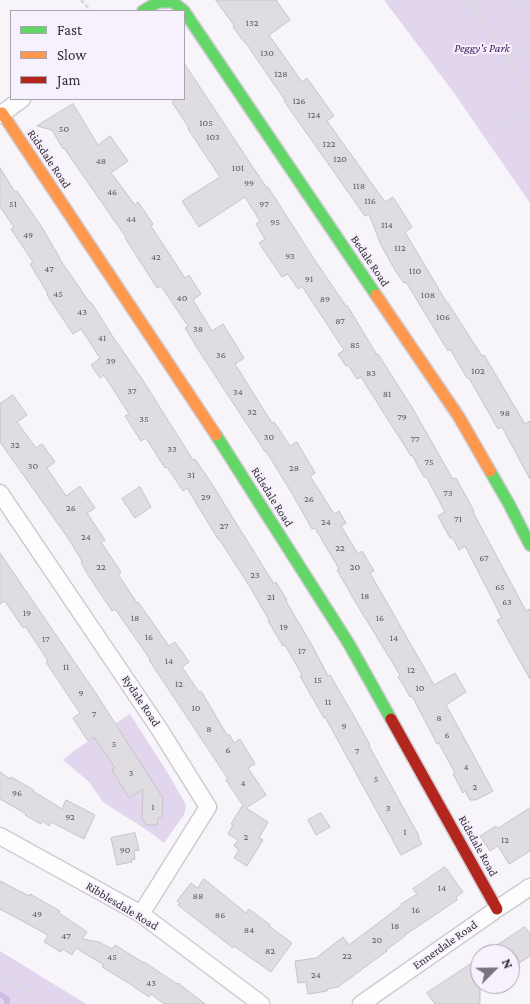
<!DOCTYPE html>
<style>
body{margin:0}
#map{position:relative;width:530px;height:1004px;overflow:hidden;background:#f7f4fa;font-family:"Crimson Pro",serif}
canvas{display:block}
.legend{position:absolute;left:10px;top:10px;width:175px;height:90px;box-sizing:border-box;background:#f6f1fd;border:1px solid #a8a3ae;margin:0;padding:6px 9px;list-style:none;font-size:15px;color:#332f37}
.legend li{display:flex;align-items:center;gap:10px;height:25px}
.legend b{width:25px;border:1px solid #a8a3ae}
.north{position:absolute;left:470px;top:944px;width:50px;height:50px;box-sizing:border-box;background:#f6f1fd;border:1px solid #a8a3ae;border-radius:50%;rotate:67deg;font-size:14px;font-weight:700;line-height:20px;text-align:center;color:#332f37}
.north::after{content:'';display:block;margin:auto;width:18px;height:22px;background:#78747b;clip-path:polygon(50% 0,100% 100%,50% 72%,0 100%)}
</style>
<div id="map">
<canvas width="530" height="1004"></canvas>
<ul class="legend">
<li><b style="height:6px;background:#63d668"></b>Fast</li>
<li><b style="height:6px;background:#ff974d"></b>Slow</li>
<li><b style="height:6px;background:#b3261e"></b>Jam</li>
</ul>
<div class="north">N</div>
</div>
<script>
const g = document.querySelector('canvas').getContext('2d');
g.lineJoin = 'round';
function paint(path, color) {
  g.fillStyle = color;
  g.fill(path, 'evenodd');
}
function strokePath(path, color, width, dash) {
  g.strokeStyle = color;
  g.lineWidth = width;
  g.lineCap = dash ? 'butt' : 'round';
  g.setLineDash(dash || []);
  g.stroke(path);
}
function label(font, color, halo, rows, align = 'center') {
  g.font = font + ' "Crimson Pro",serif';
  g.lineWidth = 4;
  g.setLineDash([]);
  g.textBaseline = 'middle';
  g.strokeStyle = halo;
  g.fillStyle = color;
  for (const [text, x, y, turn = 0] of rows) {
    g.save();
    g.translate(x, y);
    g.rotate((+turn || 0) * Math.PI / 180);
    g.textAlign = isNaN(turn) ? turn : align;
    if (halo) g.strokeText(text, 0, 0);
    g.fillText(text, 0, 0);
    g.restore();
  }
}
paint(new Path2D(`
 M384,0H530V203L454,93Z
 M130,714L169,775L186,805L184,815L164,843L150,832L103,802L89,782L63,760L75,750Z
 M0,951L86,1004H0Z`), '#e1d6ed');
strokePath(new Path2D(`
 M0,994L7,999V1004`), '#cebce3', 5.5);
const building = new Path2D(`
 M216,0H276L290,20L269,35L302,82L307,78L334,116L327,121L385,202L393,197L412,227L405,232L447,303H448L482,356L484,355L525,424L530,421V479L502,427L498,429L469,378H467L450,349L448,351L406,282L404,283L396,272L381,245L369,214L365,216L284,101L285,100L245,42H244L233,27L234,26Z
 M184,63L254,169L267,188L268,187L314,259L346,306L347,305L377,355L378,354L413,409L451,476L453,479L456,478L474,511L473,512L526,611L530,609V679L497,620L502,618L465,546L459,550L452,537L450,538L438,516L445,512L426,476L424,477L412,455L411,456L361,377L357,379L348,365L346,366L338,354L344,350L302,286L298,289L288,274L282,277L259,243L265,239L256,224L260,221L245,197L199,227L182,201L220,177L188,129L189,128L172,102L176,99H184Z
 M73,104L98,145L110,136L128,161L111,173L135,205L138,202L153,224L151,226L185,278L189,275L201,294L193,300L212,331L223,324L244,358L235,364L272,423L274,422L290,446L297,442L315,473L310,476L334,514L339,511L346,523L341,526L358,554L362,551L374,571L370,573L434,685L455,673L466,692L446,705L493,791L476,800H470L465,791L463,793L453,774L455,773L442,749L439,743L437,744L412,696L410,697L404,686L398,677L400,675L356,603L337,570L339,569L315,528L312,529L293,495L266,451L265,452L260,444L199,351L185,328L188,326L161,286L157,288L125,238L126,237L114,220L64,148L63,149L52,130L37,126Z
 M0,168L15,192L17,191L43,229L63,264L90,303L91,302L111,334L142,379L193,460L195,459L210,481L274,584L276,582L287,600L286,601L313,647L328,676L330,675L355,718L370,745L369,746L419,836L418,837L422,844L401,855L341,746L325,717L324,718L300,676L302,675L285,645L283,646L268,621L269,620L250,587L219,539H218L187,488L183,491L167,467L165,468L146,438L141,441L125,416L129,414L104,375L100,378L91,365L100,358L81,329L73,334L47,295L48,294L30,264L33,262L11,229L14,227L0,207Z
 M13,395L27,415L17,422L36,448L42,444L55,462L47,468L66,496L80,486L95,508L87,513L105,540L101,542L121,572L118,574L137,603L138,602L169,646L175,642L189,662L182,667L199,692L201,691L227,735L229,734L234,743L240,739L255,764L248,768L266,795L246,808L268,822L259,838L263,840L247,866L234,858L239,850L234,846L238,840L228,834L233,825L231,824L242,806L244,807L226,780L228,779L149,660L150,659L115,609L112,611L88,575L81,562L82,561L68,538L0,442V404Z
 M140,487L151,507L135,518L122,499Z
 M0,553L97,695L163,798L162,818H158L157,825H146L142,818L143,789L129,798L112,770L115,768L94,737L88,741L73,718L80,713L46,662L48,661L26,627L23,628L5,601L0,604Z
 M0,772L10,779L11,777L34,790L33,791L62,809L66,800L95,815L84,839L51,822L49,826L43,821L41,824L25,815L26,814L0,799Z
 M530,808V851L509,864L498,846L490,851L480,836L496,826L498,828Z
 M321,813L330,827L316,835L308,820Z
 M135,833L139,850L134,851L135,859L131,860L132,862L117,865L111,838Z
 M445,867L463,892L456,897L457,900L405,935V936L386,950L387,951L338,987L327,989V991L308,994L306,982L298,983L295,961L316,958L343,937L349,945L402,905L401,904L417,894L413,889Z
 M204,879L246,913L249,909L270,925L269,926L292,943L271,972L234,946L233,948L178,905L180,903L177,901L191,883L197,888Z
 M0,881L29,896L30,894L60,911L59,913L87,932L82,939L99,942L112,949L115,945L144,963V962L177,984L178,983L205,1004H164L151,994L149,997L130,984L102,967L104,965L76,948L72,955L63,949L61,952L44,942L48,935L0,909Z
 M525,927L530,934V956L510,969V954H484Z
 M480,958V1004H435L427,993Z`);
paint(building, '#dfdce2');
strokePath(building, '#c6c3c9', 1);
const street = new Path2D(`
 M0,115L22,99
 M0,493L158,727L208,807L141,914
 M0,836L141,914L261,1004
 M361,1004L497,909L530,887`);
const fast = new Path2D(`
 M143,11L158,2H173L184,11L376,295
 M216,435L349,644L391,719
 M490,471L509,504L530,545`);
const slow = new Path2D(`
 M2,113L216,435
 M376,295L459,417L490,471`);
const jam = new Path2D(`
 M391,719L497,909`);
strokePath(street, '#cecbd1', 19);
strokePath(fast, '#cecbd1', 14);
strokePath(slow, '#cecbd1', 14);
strokePath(jam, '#cecbd1', 14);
strokePath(new Path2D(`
 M81,0L91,11
 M468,0L530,92
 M516,0L530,19
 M476,11L481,0
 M508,60L530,49
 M499,129L530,108
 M0,974L9,978L47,1004`), '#dbdadc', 3, [4, 2.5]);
strokePath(street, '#fefdfe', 16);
strokePath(fast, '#63d668', 11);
strokePath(slow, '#ff974d', 11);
strokePath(jam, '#b3261e', 11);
label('10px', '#5e5a62', null, [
 ["132",252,23],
 ["130",267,53],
 ["128",281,74],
 ["126",299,101],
 ["124",314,115],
 ["105",206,123],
 ["50",64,129],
 ["103",213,137],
 ["122",329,144],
 ["120",340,159],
 ["48",101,161],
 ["101",238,168],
 ["99",249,183],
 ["118",359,186],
 ["46",112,192],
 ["116",370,201],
 ["51",13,204],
 ["97",264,204],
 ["44",131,219],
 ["95",275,222],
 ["114",387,225],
 ["49",28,235],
 ["112",400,248],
 ["93",290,256],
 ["42",156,257],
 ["47",49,269],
 ["110",415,271],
 ["91",309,279],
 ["45",58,294],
 ["108",428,295],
 ["40",182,298],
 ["89",325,299],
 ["43",82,312],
 ["106",443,317],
 ["87",340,321],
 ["38",198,329],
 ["41",102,338],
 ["85",355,345],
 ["36",221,355],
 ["39",111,361],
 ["102",478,371],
 ["83",371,373],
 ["37",132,391],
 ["34",238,392],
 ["81",387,394],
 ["32",252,412],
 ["98",505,413],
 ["79",402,417],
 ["35",144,419],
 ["30",269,437],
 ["77",415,439],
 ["32",15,445],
 ["33",172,449],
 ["75",429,462],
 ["30",33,466],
 ["28",294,468],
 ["31",191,475],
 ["73",448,493],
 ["29",206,497],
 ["26",309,499],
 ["26",71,508],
 ["71",458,519],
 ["24",326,522],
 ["27",224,526],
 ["24",86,537],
 ["22",340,548],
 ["67",484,558],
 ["22",101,567],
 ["20",355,567],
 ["23",255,575],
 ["65",500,587],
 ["18",365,596],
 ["21",271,597],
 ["63",507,602],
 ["19",27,613],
 ["18",135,618],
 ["16",380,618],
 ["19",284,627],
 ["16",149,637],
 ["14",394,638],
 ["17",46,639],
 ["17",302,651],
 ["14",169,661],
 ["11",66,667],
 ["12",411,670],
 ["15",318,680],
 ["12",179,684],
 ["10",420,688],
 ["9",81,693],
 ["11",328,702],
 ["10",196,708],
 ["7",94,714],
 ["8",439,718],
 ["9",344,726],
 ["8",209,729],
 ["6",447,735],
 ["5",114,744],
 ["6",228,750],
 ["7",357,751],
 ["4",466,767],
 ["3",131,773],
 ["5",376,779],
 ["4",243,783],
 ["2",475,787],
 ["96",17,793],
 ["1",153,807],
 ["3",388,808],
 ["92",70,817],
 ["1",405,832],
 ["2",246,837],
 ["12",505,840],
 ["90",125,850],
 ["14",442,888],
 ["88",198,896],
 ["16",416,910],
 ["49",37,914],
 ["86",220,915],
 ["18",395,926],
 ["84",249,930],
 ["47",66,936],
 ["20",377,940],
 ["82",270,951],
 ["22",347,956],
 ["45",112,957],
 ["24",316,975],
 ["43",151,983]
]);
label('italic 12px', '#3b1958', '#f6f1fd', [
 ["Peggy's Park",482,48]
]);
label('12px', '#332f37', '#f6f1fd', [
 ["Ridsdale Road",49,159,56],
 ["Bedale Road",370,261,56],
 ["Ridsdale Road",272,497,58],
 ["Rydale Road",141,701,56],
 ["Ridsdale Road",478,846,61],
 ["Ribblesdale Road",122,906,31],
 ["Ennerdale Road",445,945,-35]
]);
</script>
